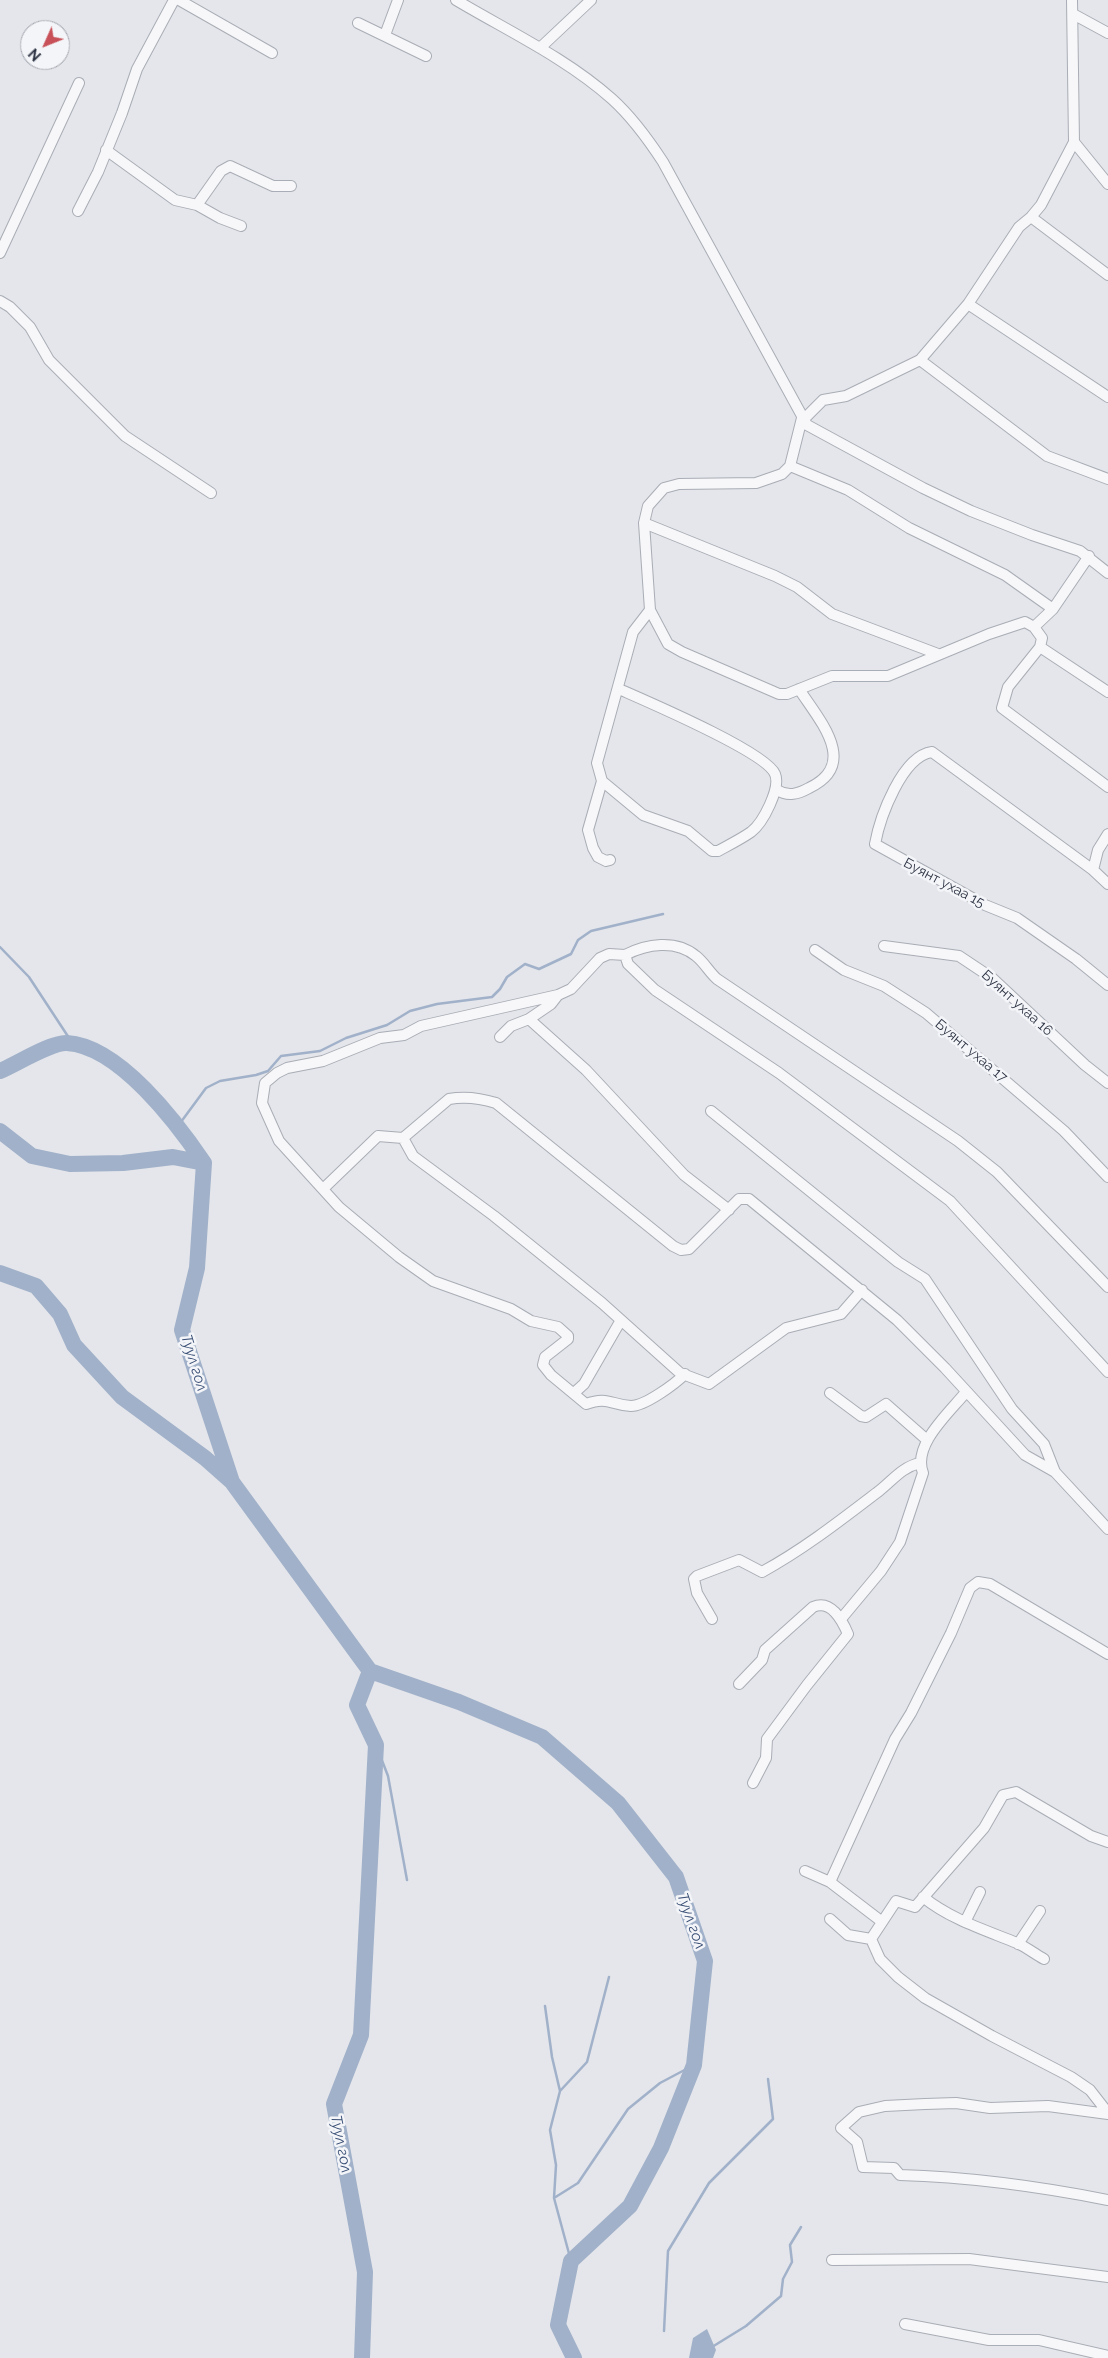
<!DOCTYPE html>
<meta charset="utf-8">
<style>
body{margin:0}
#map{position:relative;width:1108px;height:2358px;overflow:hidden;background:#e4e6eb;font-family:Raleway,sans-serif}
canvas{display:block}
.north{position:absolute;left:20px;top:20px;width:50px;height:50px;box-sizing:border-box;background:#f4f5f8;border:1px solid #a4a7b0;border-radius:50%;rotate:226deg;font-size:14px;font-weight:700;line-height:20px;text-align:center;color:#2c3343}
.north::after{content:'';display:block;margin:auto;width:18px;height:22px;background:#c85159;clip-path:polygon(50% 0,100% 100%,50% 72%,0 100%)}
</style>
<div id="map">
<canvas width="1108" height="2358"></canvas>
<div class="north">N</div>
</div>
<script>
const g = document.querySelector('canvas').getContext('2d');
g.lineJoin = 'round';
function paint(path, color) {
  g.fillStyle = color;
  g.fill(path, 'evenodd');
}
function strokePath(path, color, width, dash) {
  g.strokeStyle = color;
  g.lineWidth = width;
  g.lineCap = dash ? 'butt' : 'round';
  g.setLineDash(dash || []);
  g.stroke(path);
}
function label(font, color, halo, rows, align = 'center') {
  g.font = font + ' Raleway,sans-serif';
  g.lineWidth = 5;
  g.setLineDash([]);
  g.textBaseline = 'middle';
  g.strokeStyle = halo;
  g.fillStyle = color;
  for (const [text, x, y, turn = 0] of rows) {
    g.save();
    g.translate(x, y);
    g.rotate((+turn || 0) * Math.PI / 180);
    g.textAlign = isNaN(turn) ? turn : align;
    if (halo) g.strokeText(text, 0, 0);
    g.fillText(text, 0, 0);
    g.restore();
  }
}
paint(new Path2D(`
 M707,2329L716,2350L713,2358H689L693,2338Z`), '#a1b1c9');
strokePath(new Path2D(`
 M0,947L29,977L73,1044
 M178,1126L206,1088L220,1081L256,1075L268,1071L281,1056L320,1051L346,1038L387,1025L410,1011L437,1004L492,997L500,989L507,977L525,964L539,969L571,954L578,940L591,931L663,914
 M376,1745L388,1776L407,1880
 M545,2006L552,2057L560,2091L550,2130L556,2165L554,2198
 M560,2091L587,2062L609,1977
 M571,2261L554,2198L578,2183L628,2109L660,2083L694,2065
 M664,2331L668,2251L709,2183L773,2119L768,2079
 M712,2347L746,2326L781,2296L783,2279L792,2262L790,2245L801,2227`), '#a1b1c9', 2.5);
strokePath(new Path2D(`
 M0,1071C15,1065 51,1042 67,1043C119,1046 177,1123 204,1163
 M0,1131L32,1156L70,1164L123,1163L173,1157L204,1163L197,1268L182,1330L232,1482L370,1671L459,1702L542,1737L618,1803L676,1877L705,1961L694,2065L661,2148L630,2206L571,2261L558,2325L574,2358
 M0,1273L36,1286L60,1314L74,1345L122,1397L205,1458L231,1481
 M362,2358L365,2272L334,2104L361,2035L376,1745L357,1705L370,1671`), '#a1b1c9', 16);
const minor = new Path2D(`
 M179,0L272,53
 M456,0C508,31 566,58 612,99C632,117 648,139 663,162L807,425L923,488L971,511L1032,535L1080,551L1108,573
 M1072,0L1074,142L1041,205L1031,217L1019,227L968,304L920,360L846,396L823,400L806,417L802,418L790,466L782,474L756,483L679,484L664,488L648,506L644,523L650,610L668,644L682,652L779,694H787L832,676H888L989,634L1025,622L1034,627L1053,609L1089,556
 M1073,14L1108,33
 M358,23L426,56
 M385,35L398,0
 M540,48L591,0
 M1074,142L1108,184
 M106,150L175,200L197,205L221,171L230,166L273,186H291
 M197,205L220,218L241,226
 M78,211L98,172L122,113L137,69L174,0
 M1031,217L1108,275
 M0,253L79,83
 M0,301L10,307L30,327L49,360L125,436L211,493
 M968,304L1108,397
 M920,360L1047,456L1108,479
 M790,466L848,490L909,528L1005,575L1053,609
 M644,523L775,576L797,587L832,614L938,654
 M1034,627L1042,638L1040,647L1108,692
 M1040,647L1008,687L1002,708L1108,787
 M602,781L643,815L688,831L712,851H718C729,845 741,839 751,832C763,823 781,788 775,774C766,752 646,701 619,689
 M777,790C788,797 798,794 809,788C860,764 819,720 799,689
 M1108,834L1098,850L1093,870L1108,884
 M610,860L606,861L598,857L593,848L588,830L602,781L597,763L633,632L650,610
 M1093,870L932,752C902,756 880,817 875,844L985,905L1017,918L1076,959L1108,985
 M884,946L959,956L992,978L1085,1065L1108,1083
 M815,950L844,970L884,986L926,1013L1064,1131L1108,1177
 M558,995L421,1026L404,1035L380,1038L323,1061L287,1068L277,1073L265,1083L262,1103L279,1141L339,1207L399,1257L433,1281L511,1309L531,1321L558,1327L568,1336V1339L545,1357L543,1365L551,1375L586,1404C608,1396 611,1405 631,1406C645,1406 675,1384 685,1374
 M529,1019L586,1070L684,1175L729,1210
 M500,1037L511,1026L529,1019L551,1004L558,995L571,989L600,958L609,954L625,955
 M711,1111L898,1262L925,1279L1012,1409L1044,1444L1055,1472
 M403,1138L413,1156L494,1216L602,1303L680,1373L709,1384L786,1328L841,1314L862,1290
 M323,1189L378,1136L403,1138L449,1099C465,1096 480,1098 496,1103L673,1246L681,1250L689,1249L739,1199H749L897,1320L945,1368L1025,1455L1055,1472L1108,1529
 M1108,1287L997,1172L958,1141L717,979C709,972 704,962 696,956C676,939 646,944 625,955L628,964L655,990L779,1073L950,1201L1108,1372
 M574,1393L584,1384L621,1320
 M830,1393L861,1416L866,1417L886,1404L927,1440
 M712,1619L697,1593L694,1579L697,1576L739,1560L762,1572C804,1549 841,1520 879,1491C893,1480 902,1467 920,1463
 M841,1619L881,1571L900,1542L923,1473C912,1445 949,1413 966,1392
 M739,1684L762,1660L765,1650L813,1607C831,1599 842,1620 848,1634L807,1685L767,1739L766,1758L753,1783
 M805,1871L830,1882L881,1921
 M830,1882L895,1739L911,1713L951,1633L970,1588L978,1582L990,1584L1108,1654
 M923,1897C950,1919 985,1930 1017,1943C1026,1947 1035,1954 1044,1959
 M830,1919L848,1935L871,1939
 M965,1922L980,1892
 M871,1939L896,1901L915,1907L984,1828L1003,1795L1016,1792L1091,1836L1108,1842
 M871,1939L880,1959L898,1977L925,1998L992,2036L1071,2077L1090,2090L1108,2113
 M1018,1944L1040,1911
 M1108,2114L1048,2106L990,2108L956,2103L925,2104L885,2106L859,2112L841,2128L857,2142L863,2167L894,2168L900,2175C972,2177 1037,2186 1108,2200
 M832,2260L969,2259L1108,2277
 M905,2324L989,2340H1039L1108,2356`);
strokePath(minor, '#a9adb5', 12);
strokePath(minor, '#f7f7f9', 10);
label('14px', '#2c3343', '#f4f5f8', [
 ["Буянт ухаа 15",944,883,28],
 ["Буянт ухаа 16",1017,1003,42],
 ["Буянт ухаа 17",971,1051,40]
]);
label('italic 15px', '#384e75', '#f4f5f8', [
 ["Туул гол",194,1363,73],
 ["Туул гол",691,1921,71],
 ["Туул гол",341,2144,79]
]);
</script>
